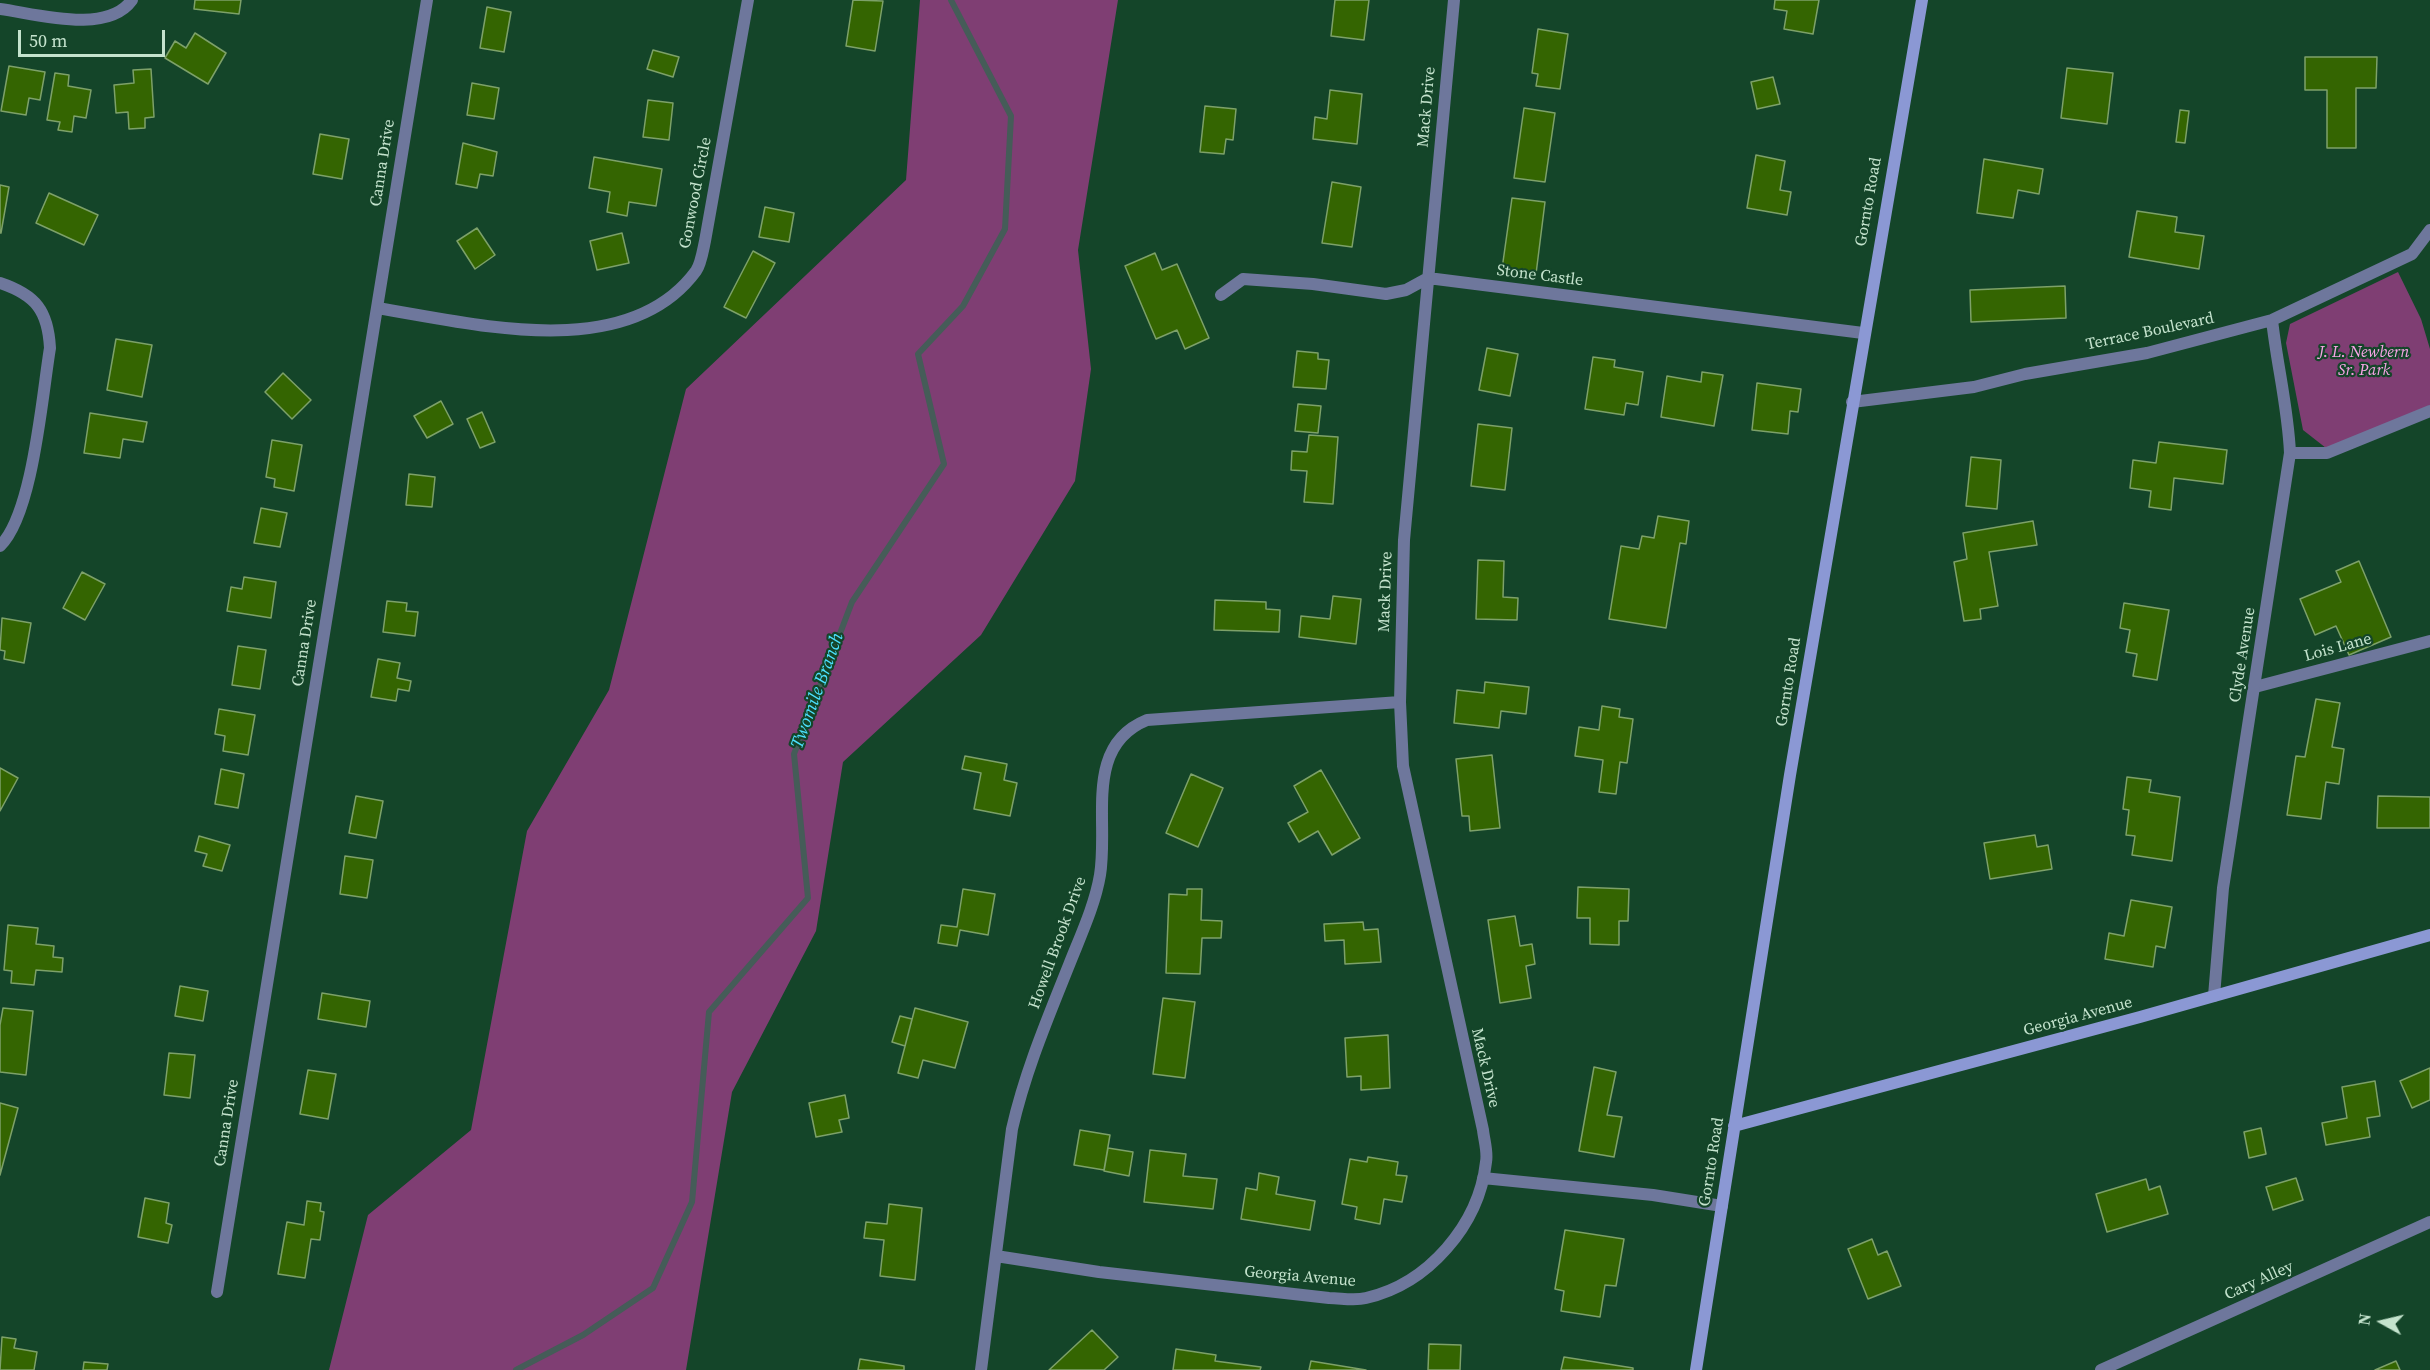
<!DOCTYPE html>
<style>
body{margin:0}
#map{position:relative;width:2430px;height:1370px;overflow:hidden;background:#144529;font-family:"Source Serif 4",serif}
canvas{display:block}
.north{position:absolute;left:2352px;top:1292px;width:60px;height:60px;-webkit-text-stroke:4px #144529;paint-order:stroke;rotate:278deg;font-size:16px;font-weight:700;line-height:24px;text-align:center;color:#c4e3cd}
.north::after{content:'';display:block;margin:auto;width:21px;height:27px;background:#c4e3cd;clip-path:polygon(50% 0,100% 100%,50% 72%,0 100%)}
.scale{position:absolute;left:18px;top:30px;width:147px;height:27px;box-sizing:border-box;border:3px solid #c4e3cd;border-top:0;padding-left:8px;font-size:18px;line-height:21px;white-space:nowrap;color:#c4e3cd;-webkit-text-stroke:4px #144529;paint-order:stroke}
</style>
<div id="map">
<canvas width="2430" height="1370"></canvas>
<div class="north">N</div>
<div class="scale">50 m</div>
</div>
<script>
const g = document.querySelector('canvas').getContext('2d');
g.lineJoin = 'round';
function paint(path, color) {
  g.fillStyle = color;
  g.fill(path, 'evenodd');
}
function strokePath(path, color, width, dash) {
  g.strokeStyle = color;
  g.lineWidth = width;
  g.lineCap = dash ? 'butt' : 'round';
  g.setLineDash(dash || []);
  g.stroke(path);
}
function label(font, color, halo, rows, align = 'center') {
  g.font = font + ' "Source Serif 4",serif';
  g.lineWidth = 4.5;
  g.setLineDash([]);
  g.textBaseline = 'middle';
  g.strokeStyle = halo;
  g.fillStyle = color;
  for (const [text, x, y, turn = 0] of rows) {
    g.save();
    g.translate(x, y);
    g.rotate((+turn || 0) * Math.PI / 180);
    g.textAlign = isNaN(turn) ? turn : align;
    if (halo) g.strokeText(text, 0, 0);
    g.fillText(text, 0, 0);
    g.restore();
  }
}
paint(new Path2D(`
 M920,0H1118L1078,250L1091,369L1075,481L981,635L843,762L816,931L732,1092L686,1370H329L368,1215L471,1130L527,831L609,690L686,389L906,180Z
 M2398,272L2421,319L2430,349V406L2326,448L2303,430L2286,343L2290,324Z`), '#7f3e73');
strokePath(new Path2D(`
 M516,1370L583,1335L653,1288L692,1202L709,1012L808,898L794,754L852,602L944,464L918,354L963,306L1005,229L1011,116L951,0`), '#455c58', 6);
const building = new Path2D(`
 M195,0H241L239,14L194,9Z
 M853,0L883,1L875,51L846,46Z
 M1335,0H1369L1364,40L1331,36Z
 M1775,0H1819L1813,34L1784,29L1787,11L1774,9Z
 M487,7L511,12L504,52L480,48Z
 M1538,29L1568,34L1560,89L1536,86L1538,74L1532,73Z
 M195,33L226,53L208,84L165,58L175,41L186,48Z
 M653,50L679,57L673,77L647,69Z
 M2305,57H2377L2376,88H2356V148H2327V90H2305Z
 M9,66L45,72L40,100L29,98L26,115L1,111Z
 M2067,68L2113,73L2107,124L2061,118Z
 M151,69L154,117L145,118V128L129,129L128,112L116,113L114,85L134,83L133,70Z
 M55,73L69,75L68,86L91,90L86,118L74,116L72,132L58,130L60,122L47,120Z
 M1773,77L1780,104L1757,109L1751,82Z
 M472,83L499,88L494,119L467,115Z
 M1330,90L1362,94L1357,144L1313,139L1315,117L1327,119Z
 M648,100L673,103L669,140L643,137Z
 M1205,106L1236,109L1233,140L1226,139L1224,154L1200,152Z
 M1524,108L1555,113L1545,182L1514,178Z
 M2180,110L2189,111L2185,143L2176,142Z
 M320,134L349,139L342,179L313,174Z
 M463,143L497,152L493,176L480,174L477,188L456,184Z
 M1756,155L1785,161L1780,190L1791,192L1787,215L1747,208Z
 M594,157L662,169L656,206L629,202L627,216L607,212L610,192L589,188Z
 M1984,159L2043,169L2039,194L2018,190L2013,218L1977,213Z
 M1332,182L1361,187L1352,247L1322,243Z
 M0,185L9,187L1,233H0Z
 M49,193L98,215L84,245L36,223Z
 M1512,198L1545,202L1536,274L1502,269Z
 M765,207L794,213L789,242L759,237Z
 M2137,211L2177,217L2175,232L2204,236L2199,269L2129,257Z
 M477,228L495,255L475,269L457,241Z
 M622,233L629,263L597,270L590,241Z
 M753,251L775,263L746,318L724,307Z
 M1155,253L1162,270L1177,264L1209,338L1185,349L1177,330L1156,339L1125,266Z
 M2065,286L2066,318L1971,322L1970,290Z
 M116,339L152,345L142,397L107,390Z
 M1487,348L1518,354L1510,396L1479,390Z
 M1297,351L1318,353V359L1329,360L1326,389L1293,387Z
 M1593,357L1615,360L1614,367L1643,372L1638,405L1626,403L1624,415L1585,409Z
 M1702,372L1723,375L1714,426L1661,417L1667,376L1701,382Z
 M283,373L311,400L292,419L265,392Z
 M1757,383L1801,389L1798,412L1790,411L1788,434L1752,430Z
 M441,401L453,424L427,438L414,416Z
 M1298,404L1321,406L1318,433L1295,431Z
 M482,412L495,442L480,448L467,419Z
 M90,413L147,422L143,442L123,439L120,458L84,453Z
 M1478,424L1512,428L1505,490L1471,486Z
 M1309,435L1338,437L1333,504L1304,502L1307,471L1291,470L1292,451L1307,452Z
 M272,440L302,445L294,491L274,487L275,479L266,477Z
 M2159,442L2227,450L2223,484L2174,478L2171,510L2149,507L2151,491L2130,488L2133,460L2156,463Z
 M1971,457L2001,460L1997,509L1966,506Z
 M409,474L435,477L432,507L406,505Z
 M261,508L287,513L280,547L254,543Z
 M1658,516L1689,521L1686,544L1680,543L1666,628L1609,619L1621,546L1639,549L1642,536L1654,538Z
 M2033,521L2037,545L1989,552L1998,606L1980,609L1981,619L1964,621L1954,562L1967,559L1963,533Z
 M1478,560L1504,561L1503,597L1518,598L1517,620L1476,619Z
 M2359,561L2391,637L2349,655L2336,626L2315,635L2300,599L2341,582L2336,571Z
 M82,572L105,584L85,620L63,608Z
 M244,577L276,582L271,618L227,611L231,587L242,589Z
 M1333,596L1361,599L1356,644L1299,637L1301,616L1330,619Z
 M1215,600L1266,602V609L1280,610L1279,632L1214,630Z
 M387,601L407,603L406,611L418,612L415,636L383,632Z
 M2124,603L2169,610L2157,680L2133,676L2137,654L2126,652L2130,630L2120,628Z
 M2,618L31,623L24,663L4,659L5,651L0,650Z
 M238,646L266,650L260,689L232,685Z
 M378,659L400,663L397,678L411,681L409,691L398,689L396,701L371,697Z
 M1485,682L1529,687L1526,714L1501,711L1499,728L1454,723L1457,690L1484,693Z
 M2316,699L2340,703L2332,747L2344,749L2339,784L2326,782L2321,819L2287,815L2296,756L2305,757Z
 M1602,706L1620,709L1619,717L1633,719L1627,763L1620,762L1616,794L1599,792L1603,760L1575,756L1579,727L1599,730Z
 M219,709L255,715L248,755L223,751L225,736L215,734Z
 M1492,755L1500,828L1470,831L1469,816H1462L1456,759Z
 M965,756L1007,764L1004,780L1017,783L1010,816L974,809L981,773L962,769Z
 M0,768L18,778L0,811Z
 M221,769L244,774L238,808L215,804Z
 M1321,770L1360,838L1332,855L1318,831L1299,842L1288,823L1308,812L1294,786Z
 M1191,774L1223,788L1198,847L1166,833Z
 M2127,777L2151,780L2149,792L2180,797L2172,861L2132,855L2135,836L2126,835L2129,810L2123,809Z
 M356,796L383,801L376,838L349,833Z
 M2378,796L2430,797V828H2377Z
 M2035,835L2037,847L2048,845L2052,869L1990,879L1984,843Z
 M199,836L230,845L222,871L203,866L207,854L195,851Z
 M345,856L373,860L367,898L340,894Z
 M1578,887L1629,889L1628,921H1619V945L1590,944V918H1577Z
 M963,889L995,894L988,935L960,930L957,946L938,943L941,925L957,927Z
 M1187,889H1202L1201,920L1222,921L1221,938H1202L1200,974L1166,973L1169,894L1187,895Z
 M2131,900L2172,907L2165,948L2156,946L2153,967L2105,959L2109,933L2124,936Z
 M1515,916L1520,946L1532,944L1535,964L1526,966L1531,998L1500,1003L1488,920Z
 M1363,922L1364,930L1378,929L1381,962L1345,964L1344,940L1325,941L1324,924Z
 M8,925L38,928L36,944L54,946L53,957L63,958L62,972L36,970L34,985L11,983L12,971L4,970Z
 M180,986L208,991L203,1021L175,1016Z
 M322,993L370,1001L366,1027L318,1019Z
 M1163,998L1195,1002L1185,1078L1153,1074Z
 M3,1008L33,1011L26,1075L0,1072V1025Z
 M915,1008L968,1022L955,1068L923,1060L918,1078L898,1073Z
 M900,1016L912,1019L905,1046L892,1042Z
 M1388,1035L1390,1088L1361,1090V1076L1347,1077L1345,1038Z
 M169,1053L195,1055L190,1098L164,1095Z
 M1594,1067L1616,1072L1607,1115L1622,1117L1614,1157L1579,1151Z
 M2430,1068V1100L2412,1108L2400,1081Z
 M308,1070L336,1074L328,1119L300,1114Z
 M2375,1081L2380,1116L2367,1118L2370,1137L2326,1145L2322,1123L2347,1118L2342,1087Z
 M845,1095L849,1118L839,1120L842,1132L816,1137L809,1103Z
 M0,1103L18,1108L0,1175Z
 M2261,1128L2266,1154L2249,1158L2244,1132Z
 M1080,1130L1110,1135L1104,1170L1074,1165Z
 M1108,1148L1133,1152L1129,1176L1104,1171Z
 M1150,1150L1186,1154L1183,1176L1217,1179L1213,1209L1144,1202Z
 M1368,1157L1398,1162L1396,1175L1407,1176L1402,1202L1384,1199L1380,1224L1355,1219L1357,1207L1342,1204L1350,1159L1367,1162Z
 M1259,1173L1279,1177L1276,1194L1315,1201L1310,1230L1241,1219L1246,1188L1257,1190Z
 M2296,1178L2303,1200L2273,1210L2266,1187Z
 M2146,1179L2149,1190L2160,1186L2168,1214L2107,1232L2096,1194Z
 M145,1198L169,1203L166,1223L172,1225L168,1243L138,1237Z
 M307,1201L321,1203L320,1211L324,1212L320,1240L311,1239L305,1278L278,1274L287,1222L304,1225Z
 M889,1204L922,1208L915,1280L880,1276L884,1240L864,1238L866,1222L887,1224Z
 M1565,1230L1624,1239L1616,1286L1605,1285L1600,1317L1561,1311L1564,1291L1555,1289Z
 M1872,1239L1878,1255L1887,1251L1901,1286L1868,1299L1848,1249Z
 M1092,1330L1118,1357L1104,1370H1049Z
 M2,1337L16,1339L14,1348L37,1352L34,1370H0Z
 M1429,1344L1461,1345L1460,1370H1428Z
 M1176,1349L1216,1355L1215,1361L1261,1367L1260,1370H1173Z
 M1564,1357L1633,1368V1370H1561Z
 M860,1359L904,1366V1370H858Z
 M1311,1361L1366,1370H1309Z
 M2396,1361L2400,1370H2375Z
 M84,1362L108,1364L107,1370H83Z`);
paint(building, '#346501');
strokePath(building, '#7da169', 1.5);
strokePath(new Path2D(`
 M2255,687L2430,641
 M2101,1370L2430,1222`), '#6e779c', 12);
strokePath(new Path2D(`
 M0,9C37,14 107,35 132,0
 M0,283C36,295 48,311 50,348C42,396 33,514 0,546
 M1221,295L1243,279L1313,284L1386,294L1406,290L1428,278L1863,333
 M377,308C472,323 627,365 696,271C701,264 703,250 705,241L748,0
 M1852,402L1974,387L2025,374L2147,353L2272,320L2412,254L2430,230
 M2290,453H2327L2430,411
 M2214,996L2223,888L2290,453C2288,408 2277,365 2272,320
 M1483,1178L1653,1195L1722,1206
 M996,1256L1099,1272L1329,1298C1341,1298 1354,1301 1366,1298C1428,1284 1479,1225 1486,1162C1488,1152 1484,1140 1483,1130L1403,766L1400,702L1404,540L1454,0
 M217,1292L427,0
 M981,1370L1012,1129C1025,1072 1047,1020 1069,965C1080,937 1095,905 1100,875C1109,821 1083,746 1147,720L1400,702`), '#6e779c', 12);
strokePath(new Path2D(`
 M1734,1126L2140,1017L2430,935
 M1696,1370L1790,775L1922,0`), '#8b98d4', 12);
label('16px', '#c4e3cd', '#144529', [
 ["Mack Drive",1427,107,-85],
 ["Canna Drive",383,163,-81],
 ["Gonwood Circle",696,193,-79],
 ["Gornto Road",1869,202,-80],
 ["Stone Castle",1540,276,7],
 ["Terrace Boulevard",2150,332,-12],
 ["Mack Drive",1386,592,-88],
 ["Canna Drive",305,643,-81],
 ["Lois Lane",2338,648,-15],
 ["Clyde Avenue",2243,655,-81],
 ["Gornto Road",1789,682,-81],
 ["Howell Brook Drive",1058,943,-70],
 ["Georgia Avenue",2078,1017,-15],
 ["Mack Drive",1485,1068,77],
 ["Canna Drive",227,1123,-81],
 ["Gornto Road",1712,1162,-81],
 ["Georgia Avenue",1300,1277,5],
 ["Cary Alley",2259,1281,-24]
]);
label('italic 16px', '#f8a4e6', '#144529', [
 ["J. L. Newbern",2364,353],
 ["Sr. Park",2364,371]
]);
label('italic 18px', '#4ce0fe', '#144529', [
 ["Twomile Branch",818,691,-70]
]);
</script>
